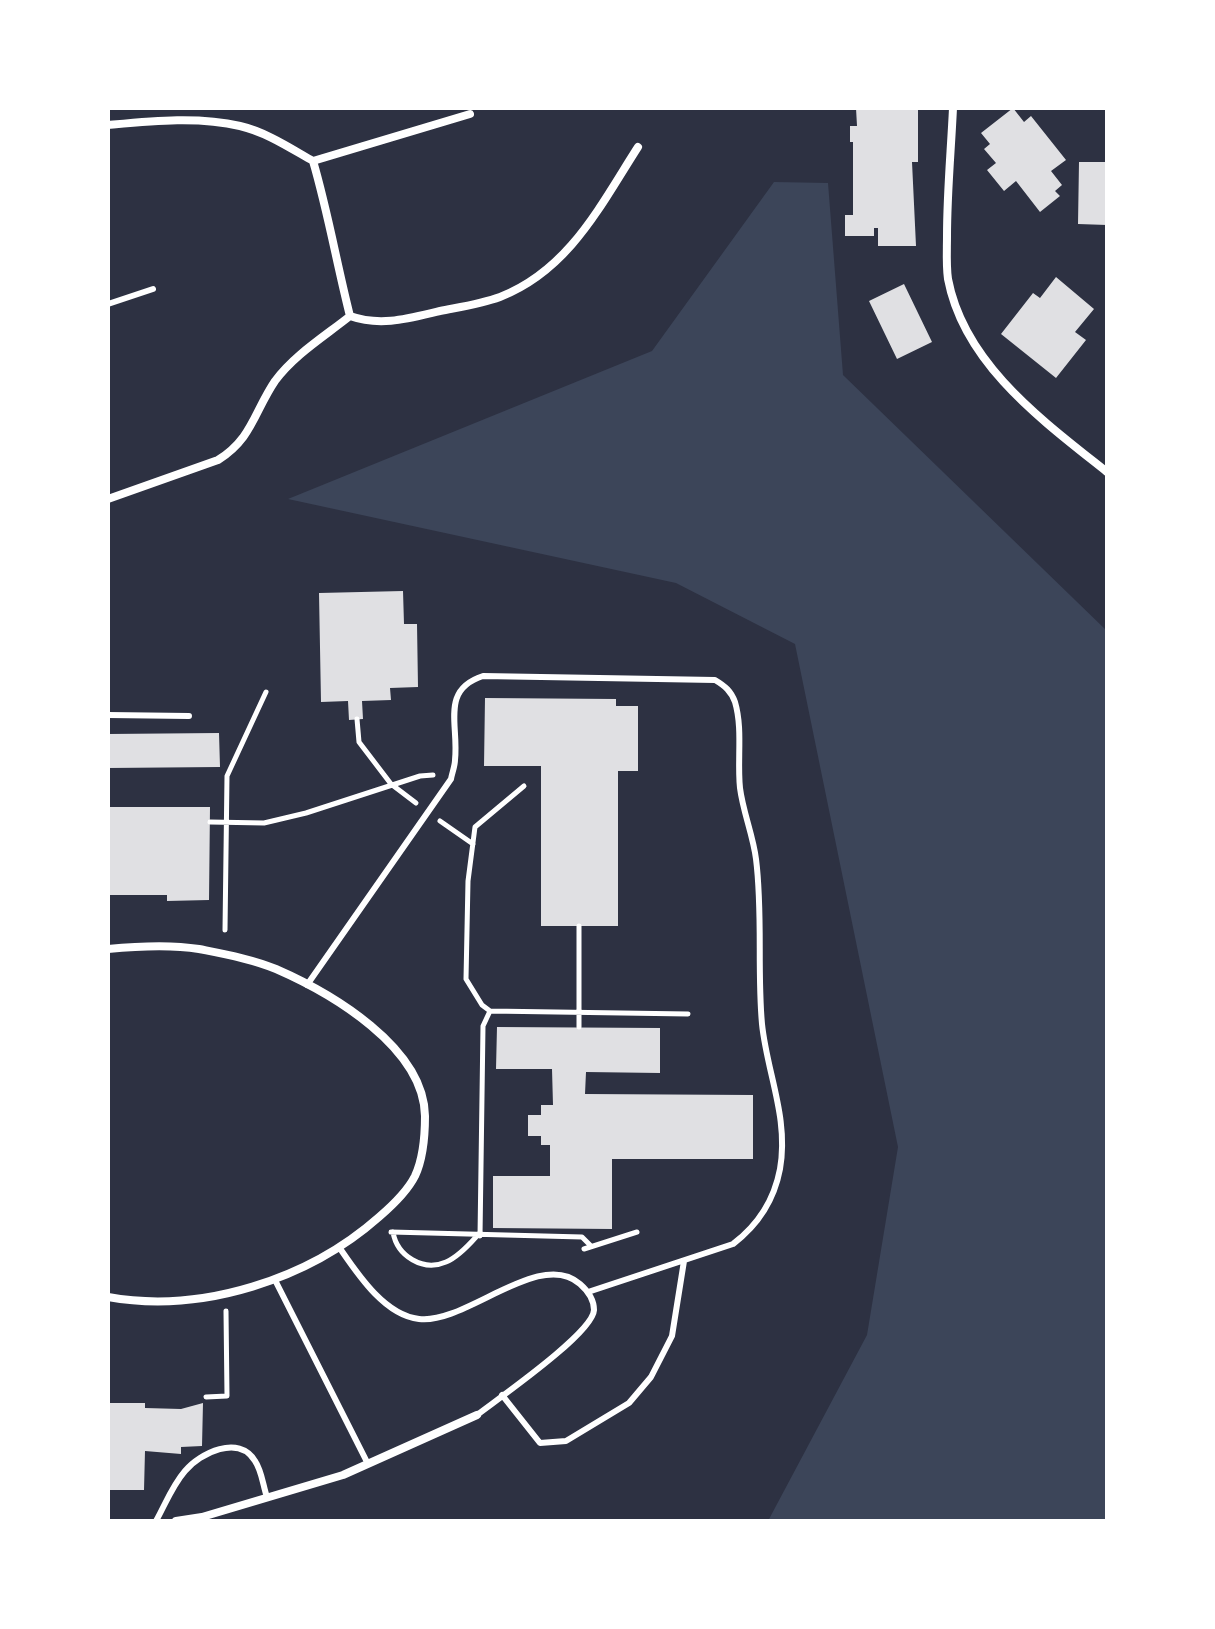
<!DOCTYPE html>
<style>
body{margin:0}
#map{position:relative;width:1215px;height:1629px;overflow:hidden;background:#2d3142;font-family:Karla,sans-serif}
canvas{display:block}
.frame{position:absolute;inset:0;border:110px solid #fff;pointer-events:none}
</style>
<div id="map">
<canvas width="1215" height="1629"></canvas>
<div class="frame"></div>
</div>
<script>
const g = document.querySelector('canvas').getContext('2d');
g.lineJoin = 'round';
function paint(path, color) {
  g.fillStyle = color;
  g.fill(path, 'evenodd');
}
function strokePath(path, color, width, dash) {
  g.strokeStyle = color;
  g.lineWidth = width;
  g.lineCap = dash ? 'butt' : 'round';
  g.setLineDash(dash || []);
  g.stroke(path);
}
paint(new Path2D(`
 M774,182L828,183L843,375L1107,631V1521H768L867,1335L898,1147L795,644L676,583L288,499L652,351Z`), '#3c4559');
paint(new Path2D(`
 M856,108L918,109V162H912L916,246H878V228H874V236H845V215H853V142H850V126H857Z
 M1013,108L1024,122L1031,116L1066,160L1051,171L1062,185L1055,191L1060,196L1040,212L1016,181L1004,191L987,170L996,163L984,149L990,144L981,133Z
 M1079,162H1107V225L1078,224Z
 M1056,277L1094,309L1075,332L1086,340L1056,378L1001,334L1033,293L1040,298Z
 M904,284L932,342L897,359L869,301Z
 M403,591L404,624H417L418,687L390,688L391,700L362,701L363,719L349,720L348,701L321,702L319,593Z
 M485,698L616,699V706H638V771H618V926H541V766H484Z
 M219,733L220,767L108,768V734Z
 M108,807H210L209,900L167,901V895H108Z
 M497,1027L660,1028V1073L586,1072L585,1094L753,1095V1159H612V1229L493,1228V1176H550V1145H541V1136H528V1115H541V1105H553L552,1069H496Z
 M108,1403H145V1408L181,1409L203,1403L202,1446L181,1447V1454L145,1451L144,1490H108Z`), '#e0e0e3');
strokePath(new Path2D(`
 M357,719L359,742L391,784L416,803
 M524,786L475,827L468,881L466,979L482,1005L490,1011L688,1014
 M440,821L473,844
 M210,822L264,823L306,813L420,776L433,775
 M579,926V1027
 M225,930L227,776L266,692
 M391,1232L582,1237L591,1246
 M393,1232C397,1256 423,1272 446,1262C458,1257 468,1246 476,1237
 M480,1236L483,1026L490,1011
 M584,1249L637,1232
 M206,1397L227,1396L226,1311`), '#fff', 5);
strokePath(new Path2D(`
 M108,304L153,289
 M108,715L189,716
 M307,985L451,779C452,773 455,766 455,760C459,725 440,690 483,676L715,680C725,686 731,691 735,702C743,729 737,760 740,788C743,812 753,835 756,859C763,914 757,969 762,1024C767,1073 789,1118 780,1169C774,1201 758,1225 733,1244L588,1292
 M339,1247C357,1273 384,1315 419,1319C465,1325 540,1248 580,1284C588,1291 594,1299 594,1310C593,1333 499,1398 477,1415
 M275,1280L368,1464
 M502,1395L540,1443L566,1441L629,1403L651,1377L672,1336L684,1261
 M156,1521C165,1505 172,1486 185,1471C200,1453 239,1434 255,1461C262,1471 263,1486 267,1497`), '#fff', 6);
strokePath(new Path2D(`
 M953,108C951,151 947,193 947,236C947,250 946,265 948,279C964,364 1043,421 1107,472
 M108,125C151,121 198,116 240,126C266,132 290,148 313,161C328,212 337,265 350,316C325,336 294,355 275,381C254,412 252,439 218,460L108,499
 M313,161L470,114
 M350,316C381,327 410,318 440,311C460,307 481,304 500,297C569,270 600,206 638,147
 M108,949C138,946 169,944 199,949C224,954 252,959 276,969C331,993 424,1047 425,1116C425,1134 423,1159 415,1176C407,1192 393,1205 379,1217C309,1279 202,1314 108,1297
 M176,1521L202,1517L343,1475L477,1415`), '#fff', 8);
</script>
